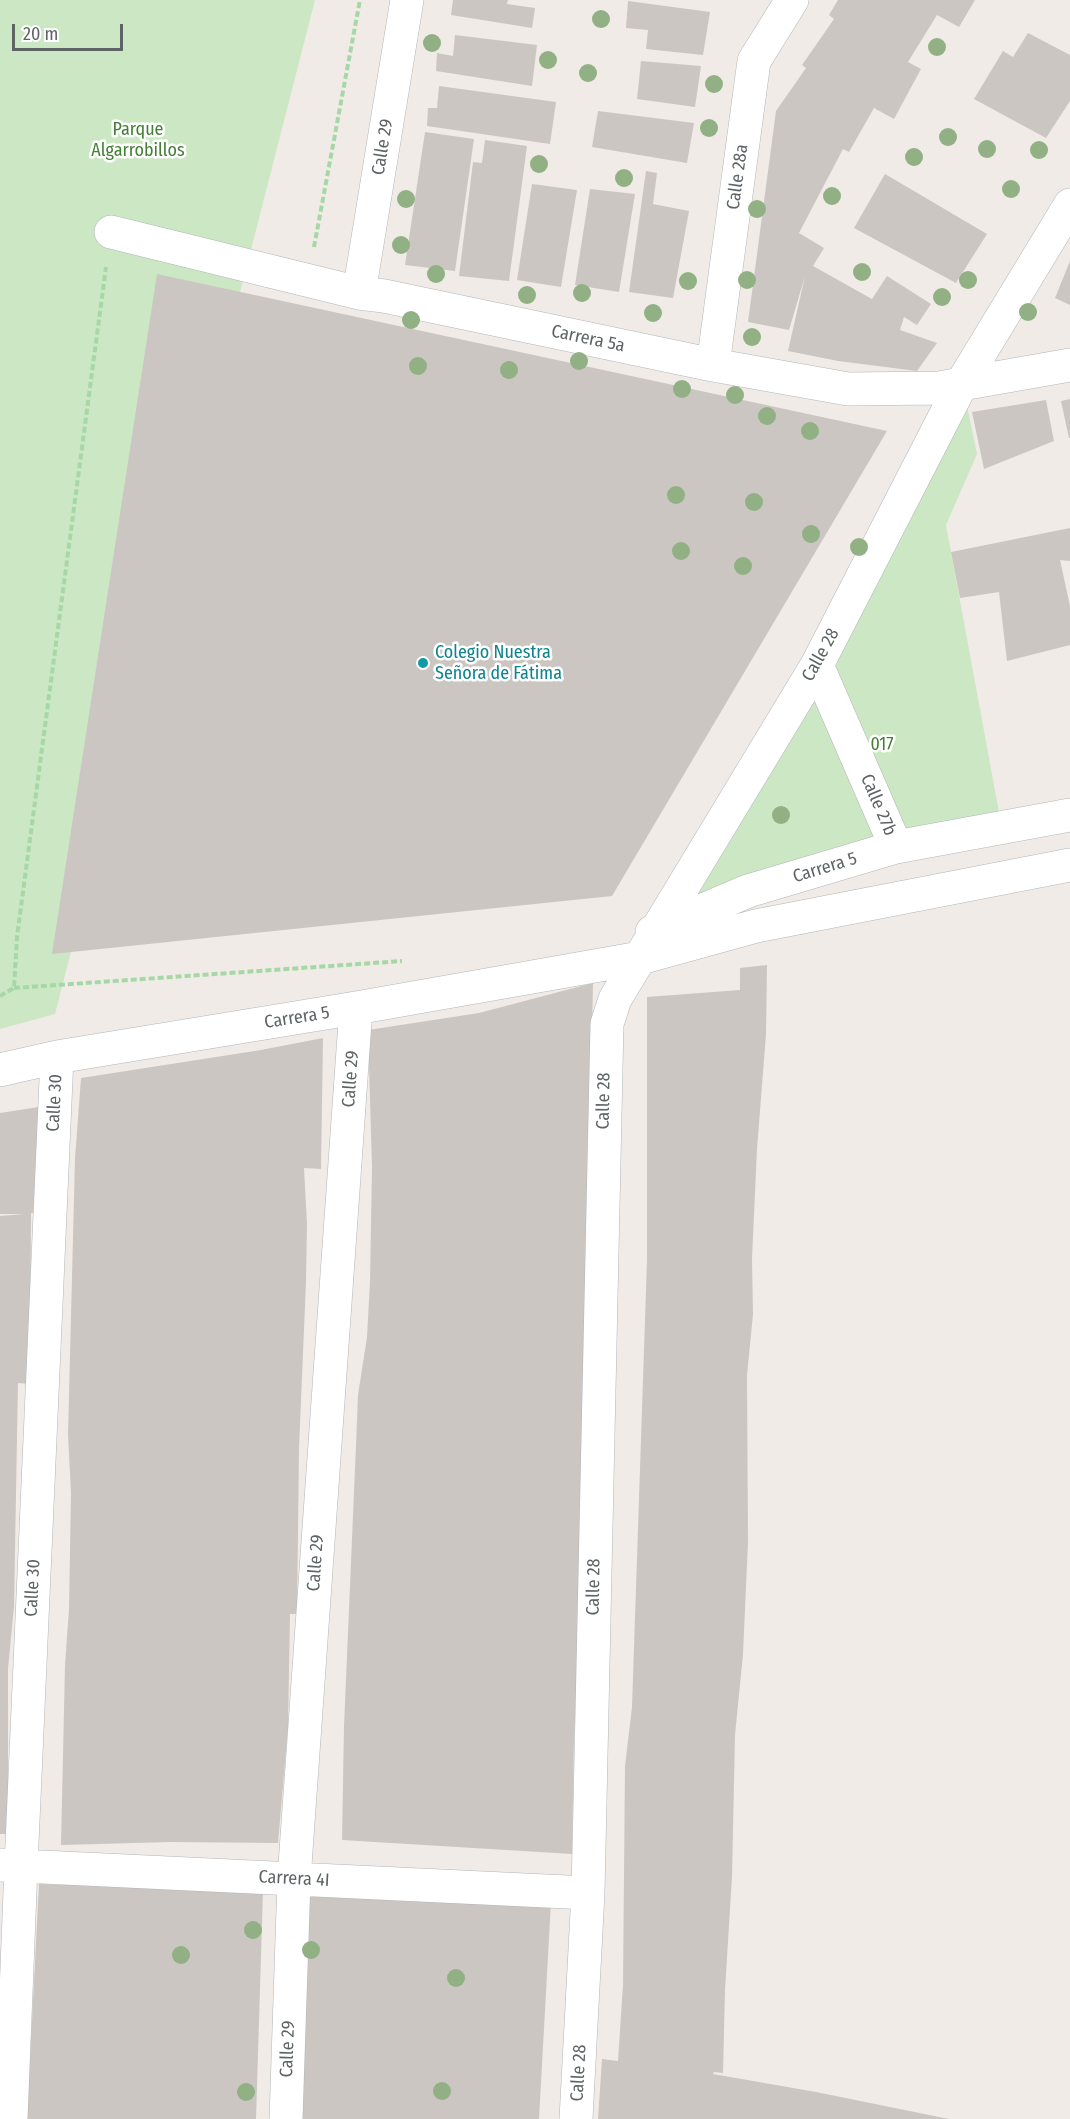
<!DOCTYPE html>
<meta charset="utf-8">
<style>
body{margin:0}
#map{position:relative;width:1070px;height:2119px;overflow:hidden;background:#f0ebe6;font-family:"Fira Sans Condensed",sans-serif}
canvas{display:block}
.scale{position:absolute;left:12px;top:24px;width:111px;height:27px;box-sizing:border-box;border:3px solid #5e6466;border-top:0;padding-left:8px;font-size:18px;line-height:21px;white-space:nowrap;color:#5e6466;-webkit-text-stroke:4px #fff;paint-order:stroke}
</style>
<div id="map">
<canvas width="1070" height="2119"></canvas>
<div class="scale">20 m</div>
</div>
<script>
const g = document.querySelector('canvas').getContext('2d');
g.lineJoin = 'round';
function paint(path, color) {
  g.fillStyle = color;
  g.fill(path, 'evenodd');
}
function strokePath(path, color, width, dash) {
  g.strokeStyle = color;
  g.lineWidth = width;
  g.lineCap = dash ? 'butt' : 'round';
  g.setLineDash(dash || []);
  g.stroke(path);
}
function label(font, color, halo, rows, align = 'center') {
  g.font = font + ' "Fira Sans Condensed",sans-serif';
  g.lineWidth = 5;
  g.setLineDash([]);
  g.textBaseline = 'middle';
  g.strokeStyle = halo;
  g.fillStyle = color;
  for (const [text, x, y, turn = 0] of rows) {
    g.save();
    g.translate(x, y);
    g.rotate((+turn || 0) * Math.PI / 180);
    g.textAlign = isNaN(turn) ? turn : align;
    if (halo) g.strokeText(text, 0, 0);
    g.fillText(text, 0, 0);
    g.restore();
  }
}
paint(new Path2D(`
 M0,0H315L55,1014L0,1029Z
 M966,401L977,454L946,525L1001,823L670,900Z`), '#cce7c3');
paint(new Path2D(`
 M453,0H508L507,4L535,8L532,28L451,15Z
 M838,0H975L959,27L937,15L908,62L921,69L894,119L874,108L849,152L843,149L799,233L824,248L813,266L872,299L887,276L931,304L917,325L904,317L900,330L937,343L917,371L838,361L788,351L805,276L789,330L748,322L776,111L806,68L802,65L834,19L829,15Z
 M628,1L710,12L703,55L646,49L648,30L626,28Z
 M1028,33L1070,55V101L1046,138L974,99L1003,51L1013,57Z
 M455,35L537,45L532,86L436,71L437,53L453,56Z
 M641,61L701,66L695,107L637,99Z
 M439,86L556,102L550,144L427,126L428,108H437Z
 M598,111L694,123L687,163L592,147Z
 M425,132L474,139L455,271L405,265Z
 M485,140L527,146L509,281L459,276L473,162L482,163Z
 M646,171L657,173L653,204L689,211L673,298L629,292Z
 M885,174L987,234L956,283L854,228Z
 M532,184L577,190L561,287L517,280Z
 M590,189L635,194L619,292L575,285Z
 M1070,261V305L1055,298Z
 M157,274L887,431L612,896L52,954Z
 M1070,399V438H1069L1061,401Z
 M1046,400L1054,441L984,469L972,412Z
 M1070,528V561L1060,560L1070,606V645L1007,661L999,592L960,598L951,552Z
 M767,965L766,1034L757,1149L752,1259L753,1314L747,1375L748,1542L743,1654L735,1735L732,1877L725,1990L723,2073L714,2072L713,2074L816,2092L949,2119H598L602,2059L618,2061L623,1985L625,1766L632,1707L647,1260V997L740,990V968Z
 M593,983L580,1625L574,1738L572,1854L342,1840L344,1726L356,1445L358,1395L367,1337L370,1282L372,1167L368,1030L479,1013Z
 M323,1038L321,1169L304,1168L307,1224L306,1282L299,1448L297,1614H290L288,1728L278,1843L171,1842L61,1845L65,1665L69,1609L71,1493L68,1435L75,1158L81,1078L261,1050Z
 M39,1107L40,1213H31L30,1384L18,1383L14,1606L8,1669V1834H0V1216L24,1214H0V1113Z
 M39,1884L263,1891L256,2119H27Z
 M306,1893L551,1902L539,2119H297Z`), '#ccc6c3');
const minor = new Path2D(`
 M111,232L359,293L384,296L713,365L848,389L939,388L1070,365
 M359,293L407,0
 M713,365L754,61L792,0
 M817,665L896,847
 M652,932L748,891L896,847L1070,815
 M0,1070L57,1057L356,1008L640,958L756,926L1070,865
 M0,1865L588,1893
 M11,2119L21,1866L57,1057
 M286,2119L294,1879L356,1008
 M576,2119L588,1893L607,1024L615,999L817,665L962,383L1070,205`);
strokePath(minor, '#b1b6b8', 34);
strokePath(new Path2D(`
 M314,247L360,0
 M14,988L402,961
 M0,996L14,988L17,937L106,267`), '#a6d8a7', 4, [6, 3]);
strokePath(minor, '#fff', 33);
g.fillStyle = '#91b084';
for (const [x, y] of [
 [601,19],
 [432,43],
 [937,47],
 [548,60],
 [588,73],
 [714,84],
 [709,128],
 [948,137],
 [987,149],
 [1039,150],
 [914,157],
 [539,164],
 [624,178],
 [1011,189],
 [832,196],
 [406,199],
 [757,209],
 [401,245],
 [862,272],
 [436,274],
 [747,280],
 [968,280],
 [688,281],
 [582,293],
 [527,295],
 [942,297],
 [1028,312],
 [653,313],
 [411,320],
 [752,337],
 [579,361],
 [418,366],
 [509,370],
 [682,389],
 [735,395],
 [767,416],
 [810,431],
 [676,495],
 [754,502],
 [811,534],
 [859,547],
 [681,551],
 [743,566],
 [781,815],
 [253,1930],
 [311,1950],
 [181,1955],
 [456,1978],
 [442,2091],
 [246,2092]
]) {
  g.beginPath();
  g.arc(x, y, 9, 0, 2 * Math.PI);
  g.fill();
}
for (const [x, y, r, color] of [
 [423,663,6,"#0f9aa8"]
]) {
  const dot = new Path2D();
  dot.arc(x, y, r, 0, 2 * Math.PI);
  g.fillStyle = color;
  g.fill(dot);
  strokePath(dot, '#fff', 2);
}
label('18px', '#437f34', '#fff', [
 ["Parque",138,130],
 ["Algarrobillos",138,151],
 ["017",882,745]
]);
label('18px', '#5e6466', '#fff', [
 ["Calle 29",383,147,-81],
 ["Calle 28a",738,177,-82],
 ["Carrera 5a",588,339,12],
 ["Calle 28",821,655,-61],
 ["Calle 27b",878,805,67],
 ["Carrera 5",825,868,-17],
 ["Carrera 5",297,1018,-9],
 ["Calle 29",351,1079,-86],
 ["Calle 28",604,1101,-89],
 ["Calle 30",55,1103,-87],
 ["Calle 29",316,1563,-86],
 ["Calle 28",594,1587,-89],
 ["Calle 30",33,1588,-87],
 ["Carrera 4I",294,1879,3],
 ["Calle 29",288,2049,-88],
 ["Calle 28",579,2073,-87]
]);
label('18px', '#0d838f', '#fff', [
 ["Colegio Nuestra",435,653],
 ["Señora de Fátima",435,674]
], 'left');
</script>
